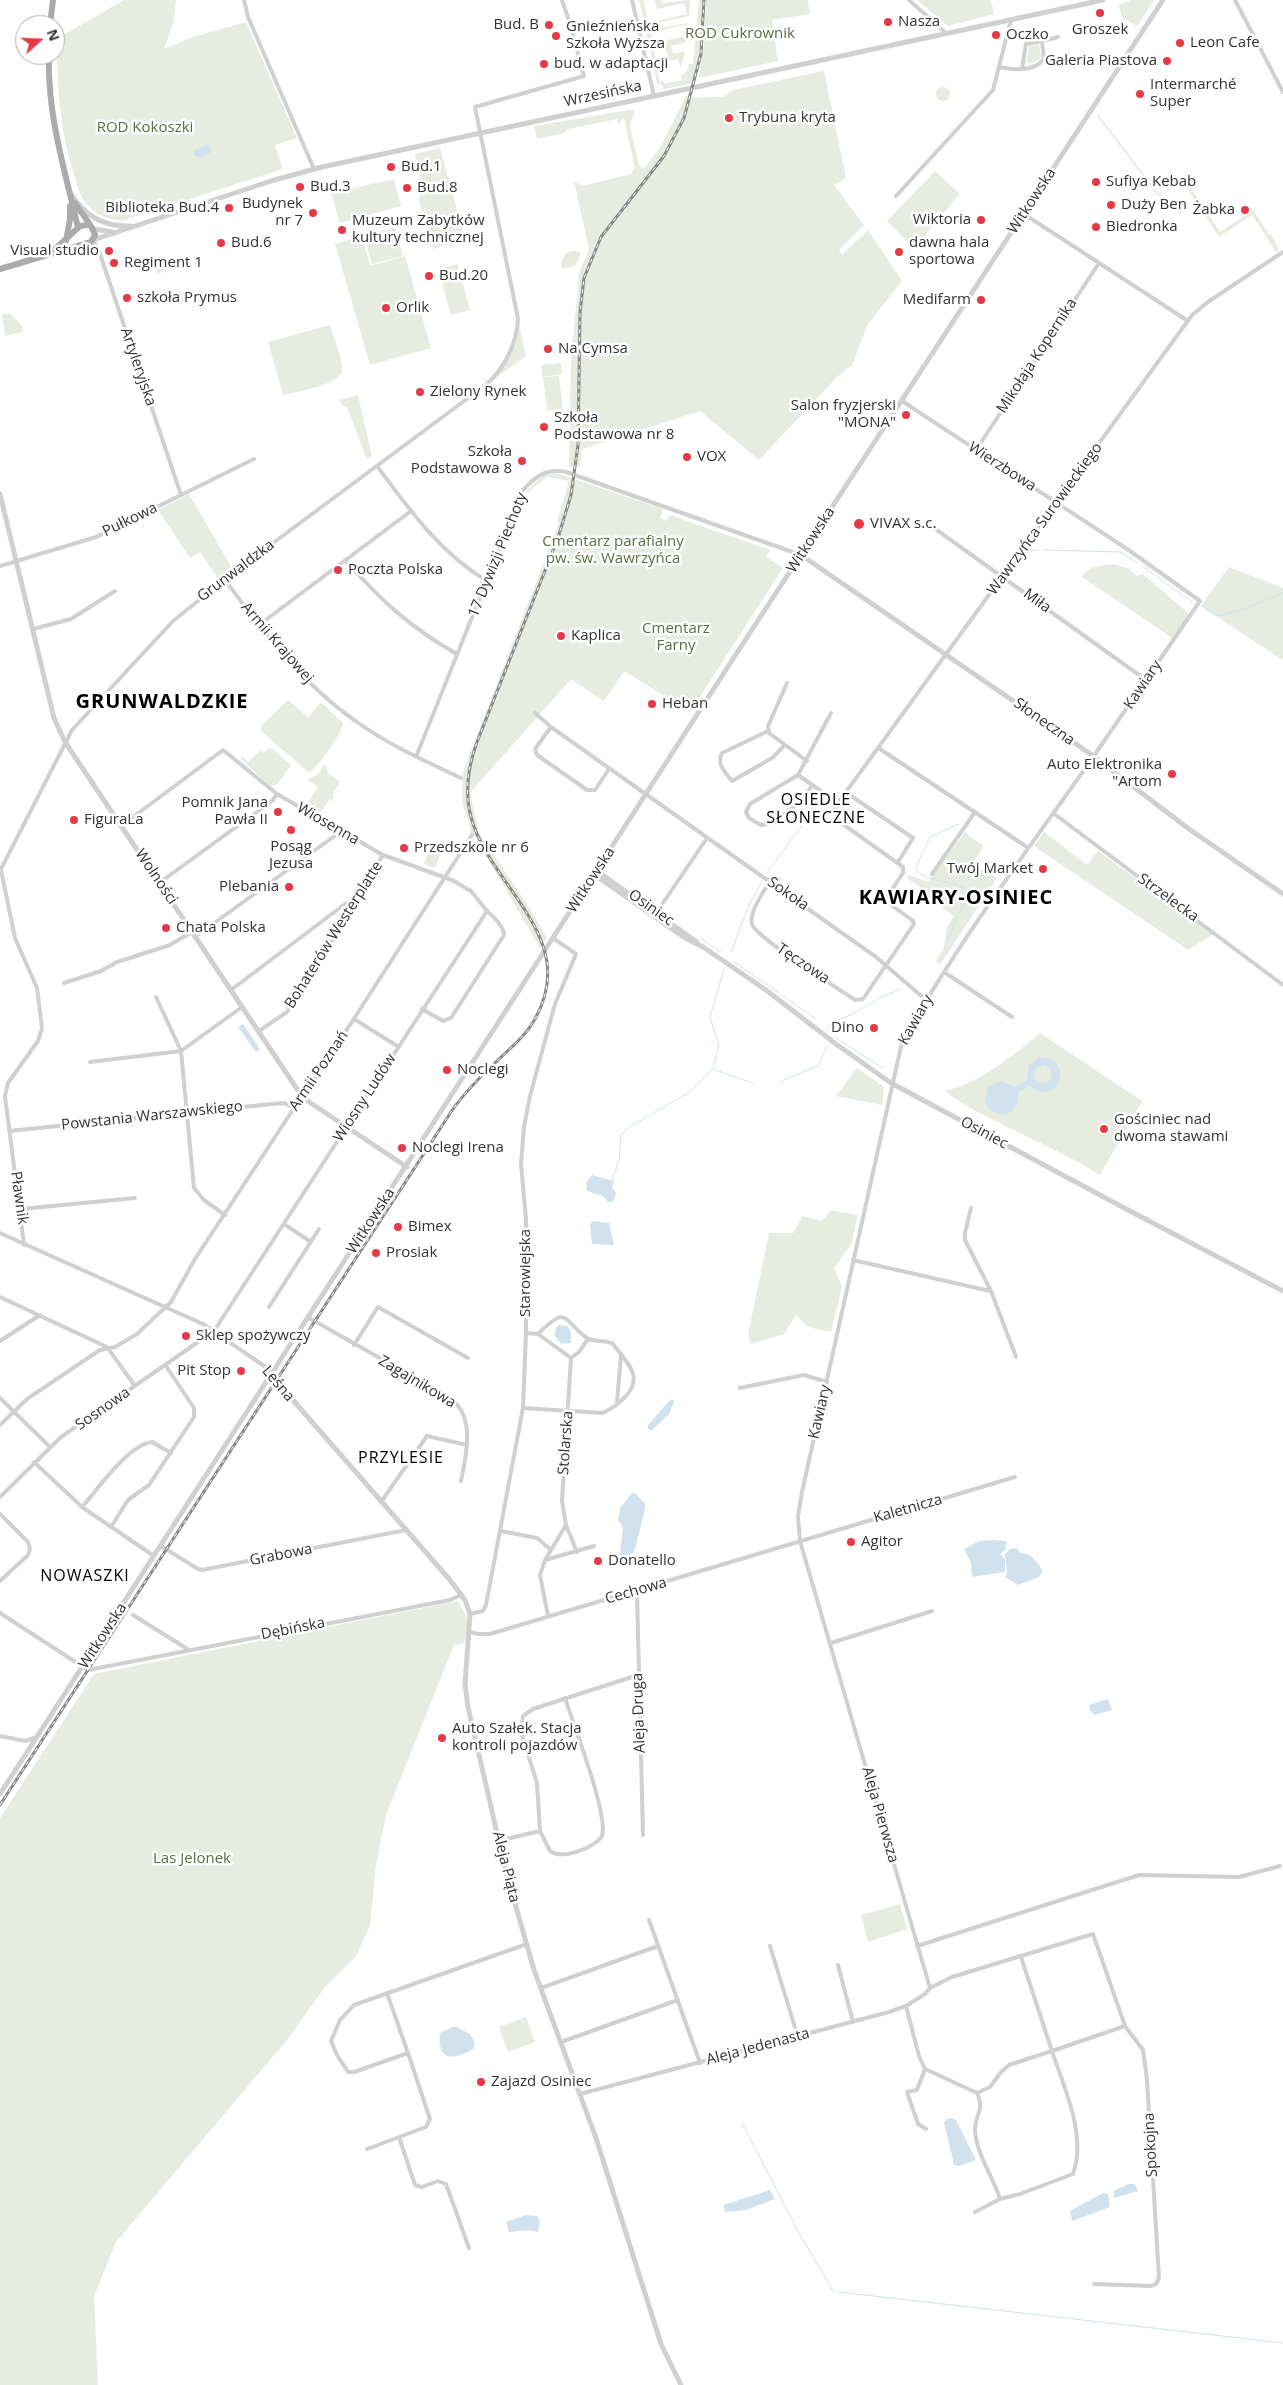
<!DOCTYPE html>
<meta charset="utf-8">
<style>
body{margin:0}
#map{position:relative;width:1283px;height:2385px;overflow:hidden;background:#fff;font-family:"Open Sans",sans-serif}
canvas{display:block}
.north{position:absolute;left:15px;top:15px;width:50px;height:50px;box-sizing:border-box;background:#fff;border:1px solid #adadad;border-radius:50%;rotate:70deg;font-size:14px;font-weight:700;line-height:20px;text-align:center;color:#333}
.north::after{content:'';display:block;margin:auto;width:18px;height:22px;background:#e63946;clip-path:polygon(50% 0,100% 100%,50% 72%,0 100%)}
</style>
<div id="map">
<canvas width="1283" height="2385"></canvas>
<div class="north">N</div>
</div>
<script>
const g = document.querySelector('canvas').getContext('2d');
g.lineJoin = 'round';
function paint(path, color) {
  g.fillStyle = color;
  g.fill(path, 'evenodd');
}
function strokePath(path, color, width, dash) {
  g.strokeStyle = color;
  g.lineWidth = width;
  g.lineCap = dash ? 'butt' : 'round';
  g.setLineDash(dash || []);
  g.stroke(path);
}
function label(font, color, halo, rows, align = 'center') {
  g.font = font + ' "Open Sans",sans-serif';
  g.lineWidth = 5;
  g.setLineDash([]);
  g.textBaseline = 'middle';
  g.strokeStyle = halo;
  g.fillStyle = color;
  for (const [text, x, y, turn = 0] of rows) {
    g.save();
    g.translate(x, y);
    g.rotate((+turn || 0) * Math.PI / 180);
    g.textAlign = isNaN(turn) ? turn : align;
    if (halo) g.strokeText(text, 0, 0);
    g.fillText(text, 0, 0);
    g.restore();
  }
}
paint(new Path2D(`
 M124,0H176L174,21L164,49L193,37L246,22L297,138L275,145L283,169L125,220C109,221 95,215 85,202C79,194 77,183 74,174C60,130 56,85 58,38Z
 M639,0H643L649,23L687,14L684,3L657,9L655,0H661L662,3L690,0L689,16L645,26Z
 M699,0H704L703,42L695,83L659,90L664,87L657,83L646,31L687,23V35L684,25L651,33L660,84L663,80L664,84L682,80L681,76L687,71L689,64H693Z
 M706,0H808L810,14L772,20L778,61L699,78L704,44Z
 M917,0H991L994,14L948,26Z
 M1131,0H1154L1137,26L1122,17L1119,5Z
 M686,36V42L671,46L673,54L685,51L681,68L678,59L669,61L664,41Z
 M1039,44L1041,59L1029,64L1027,60L1029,46Z
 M824,71L846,178L834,185L864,225L839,250L842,255L868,230L902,281L868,324L852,365L837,377L759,460L700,411L582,449L580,466L569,467L571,359L576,307L579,273L589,249L574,181L582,186L631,174L635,168L624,118L619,124L617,119L568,129L564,133L537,139L534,126L635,109L630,126L639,166L644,169L661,146L686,96C698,100 710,96 723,97L733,90Z
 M936 94a7 7 0 1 1 14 0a7 7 0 1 1-14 0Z
 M1098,114L1159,194L1185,179L1220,232L1253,210L1267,231L1269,230L1267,233L1269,235L1271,234L1279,250L1276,252L1252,215L1219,237L1182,181L1158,196L1097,116Z
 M440,148L465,239L433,249L419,202L421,180L415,154Z
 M935,171L960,194L914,248L887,221Z
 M394,179L401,206L340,223L331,193Z
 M395,227L403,256L372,264L364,236Z
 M362,236L370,266L405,256L431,348L370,365L335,244Z
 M575,251L581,253L575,266L562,269L561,262L567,252Z
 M169,256L173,267L158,274L153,263Z
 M457,264L470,310L451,315L438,269Z
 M2,314H11L22,326V332L5,336Z
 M518,319L526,356L487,384C505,367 515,343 518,319Z
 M330,325C333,336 343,359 342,370C341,385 295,392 283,395L268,342Z
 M561,363L562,374L542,377L541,365Z
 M559,376L563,409L547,411L543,377Z
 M358,395L372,456L367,459L347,407L342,405L340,400Z
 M556,473L663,509L660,518L666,521L670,515L770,550L766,557L783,568L690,712L624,671L604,701L571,679L470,793L479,833L528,906L547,938L540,948L476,838L470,832C471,823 467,817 464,809C461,797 463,784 463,772L559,523L557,521L569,481L547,477L527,493L526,491L543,476Z
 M189,494L232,568L218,578L200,552L190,558L158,510Z
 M1113,564L1130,569L1137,577L1141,574L1146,577L1187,612L1189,615L1172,638L1081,576L1093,567Z
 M1229,567L1283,588V660L1201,606Z
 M288,700L308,717L321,702L343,723C342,733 318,767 310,772L307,771L261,731V726Z
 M270,747L291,765L277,785L270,786L241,759L243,757L248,762L261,750L264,753Z
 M325,764L328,773L340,782L333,794V801L330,799L318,816L305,807L318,787L307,780L318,774Z
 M965,832L983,846L973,864L997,878L940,965L936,961L944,948L947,927L954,916L921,892L923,889L907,878L909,875L928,882Z
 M1044,832L1087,865L1098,851L1213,934L1188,950L1034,846Z
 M429,851L440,855L435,868L424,864Z
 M1040,1033L1142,1101L1100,1175C1050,1143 992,1125 944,1091C980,1083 1012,1057 1040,1033Z
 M857,1068L884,1087L882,1105L836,1096Z
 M831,1210L858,1215L851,1245L834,1268L842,1287L831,1332L808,1327L796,1315L784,1334L751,1344L748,1335L769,1233H793L803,1216L822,1221Z
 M458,1601L469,1621L464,1643L454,1645L386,1815L376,1865L370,1926L356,1956L325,1987L287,2040L116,2242L94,2296L98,2385H0V1818L94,1674Z
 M900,1904L907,1929L868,1942L861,1915Z
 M526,2017L535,2042L508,2052L499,2027Z`), '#e6ecdf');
paint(new Path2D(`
 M209,144L211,152L201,158L193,155L194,150Z
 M243,1024L260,1049L256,1052L238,1027Z
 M1039,1057C1058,1056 1067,1074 1055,1088C1046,1094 1038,1093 1030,1086L1018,1092C1020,1104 1015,1112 1003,1115L990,1110L985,1101L988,1087L1001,1081L1015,1087L1027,1080L1029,1065ZM1045,1065L1050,1069L1052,1077L1048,1082L1041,1083L1035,1079L1034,1073L1037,1067Z
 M592,1175L614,1181L612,1187L616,1193L613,1202H608L603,1196L587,1191L586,1183Z
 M593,1221L609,1223L614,1245L592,1244L590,1224Z
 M558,1325L568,1326L571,1334V1343L561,1344L554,1335Z
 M672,1399L674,1402L669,1414L652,1430L648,1429V1425L669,1401Z
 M632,1493H635L645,1504V1509L635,1550L626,1563H621L619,1558L623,1530L621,1523L618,1521L620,1508Z
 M994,1540L1006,1541V1549L1000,1554L1005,1559V1572L972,1577L971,1563L964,1549L979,1541Z
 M1017,1548L1020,1553C1033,1554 1036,1561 1043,1571L1039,1577L1018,1585L1005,1577L1007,1572L1005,1554L1010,1549Z
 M1108,1699L1112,1710L1095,1715L1090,1711L1089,1705Z
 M454,2026L470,2034L475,2043L473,2049C453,2061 437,2061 440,2033Z
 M951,2118L956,2120L976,2160L959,2166L954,2165L944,2122L947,2119Z
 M1128,2184H1135L1138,2191L1114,2198V2191Z
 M770,2190L775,2199L746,2210L725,2212L723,2205Z
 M1103,2193L1108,2194L1110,2207L1072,2221L1070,2211Z
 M526,2215L537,2216L540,2221L538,2232L528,2230L509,2232L506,2222Z`), '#cfe2ee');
strokePath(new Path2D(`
 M1044,550L1121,552L1137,563
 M1027,551L1039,550
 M1142,566L1192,602
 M1201,606L1217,616L1241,610L1283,593
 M766,874L803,824L817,799
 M958,914L971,893C955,878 929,885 915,869L930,837L959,824
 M700,938L721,952
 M947,942L957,917
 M731,952L749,905L762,881
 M733,961L816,1019
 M828,1031H826L834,1021L853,1014L881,997L901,989
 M834,1037L883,1068
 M713,1069L719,1046L710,1017L724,969
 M779,1082L818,1066L827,1046
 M612,1181L619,1160L621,1135L628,1128L691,1091L713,1069L755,1084
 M742,2123L799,2233L833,2291
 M839,2292L1283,2343`), '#cfe2ee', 1);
strokePath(new Path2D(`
 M244,0L248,17L314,169
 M562,0L570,24
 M632,0L654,96
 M909,0L947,34
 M1235,0L1283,92
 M1042,41L1058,37
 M1000,67C1013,70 1034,72 1044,59L1042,41L1026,44L1022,69
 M896,196L993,90L1011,20
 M1024,214L1188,321
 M93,240L99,251L181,495
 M902,401L1130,551L1200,601C1163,655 1126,709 1089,763C1024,855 957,944 902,1042L802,1492L798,1517L800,1541L930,1988
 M976,450L1099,263
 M377,466C409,509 440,553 487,581
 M927,523L1146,680
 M345,560C381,600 409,627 457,654
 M0,566L96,537L254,459
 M225,580C263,631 303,685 357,722C389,745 425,761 461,778
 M259,625L411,511
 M33,629L71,619L115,591
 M787,683L768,726L769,733L807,761
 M535,713L551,727L876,957L926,1000
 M831,713L798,775L838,803
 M551,727L535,749L537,755L587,790H595L609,769
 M768,731L722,753C716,764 725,772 732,781L772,758L784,746
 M880,749L1027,847
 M416,757L523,490C535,477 546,468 566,472L801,555
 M798,775L750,804L746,812L749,818L761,825C780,824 802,800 812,786
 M847,793L913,838L898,862
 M1053,813L1283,985
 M1,870L15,938L37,988L42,1028L38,1041L8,1083L5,1096L24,1245
 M0,871L72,730L173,621L234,572L487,384C506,366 516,346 518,319L475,107L584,76L571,28
 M932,874L975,812
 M770,881C764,892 749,911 752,924C755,937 839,989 855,1000L863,999L914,924L912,920L887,902V897L903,873V867L840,822L835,813L838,803L1192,315L1208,302L1283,252
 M159,883L272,801L277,794
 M663,903L707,838
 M195,937L340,832
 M944,972L1012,1017
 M64,983L101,971L117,962L170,945L192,932
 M231,990L345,904L355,900
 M156,997L181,1051L194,1188L204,1200L225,1215
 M422,1009L443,1021L451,1018L504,935C503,926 494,917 487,911
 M354,1019L399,1047
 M259,1031L287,1012L353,908L355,900L383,855
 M90,1062L181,1051L242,1007
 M9,1131L272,1104L285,1103L294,1108
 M971,1208L965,1233V1240L991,1291L1016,1357
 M21,1209L135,1198
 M284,1224L311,1242
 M0,1233L203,1324L267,1368L271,1375
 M853,1260L990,1291
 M0,1297L107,1347L135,1386
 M269,1307L319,1229
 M309,1318L447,1396C476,1413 467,1453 461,1481
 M538,1334L571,1358
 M0,1341L40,1315
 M354,1345L378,1307L468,1358
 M740,1388L804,1375L827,1382
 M0,1398L50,1447
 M617,1402L621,1355
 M523,1408L603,1413C615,1407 638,1391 633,1374C631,1364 619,1353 613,1344C605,1339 594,1343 587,1338C562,1320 568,1304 538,1334L526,1333
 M0,1425L27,1399L100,1350L115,1347L137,1334L171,1302L195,1259L294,1108L303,1098L472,835
 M34,1462L82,1507L154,1556
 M0,1497L61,1437L214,1331L487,911L471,891L452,880L383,855L277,794L223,750L121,826
 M381,1502L427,1436L467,1445
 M82,1507C98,1489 128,1445 152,1442L171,1453
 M0,1514L28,1542L30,1549L28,1555L0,1581
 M566,1525L577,1552
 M111,1527L128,1500L149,1485L194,1417V1408L166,1366
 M501,1531L537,1538L551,1550
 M161,1546L198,1569L202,1570L406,1530
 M545,1560L594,1546
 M637,1592L643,1835
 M0,1613L88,1670L450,1600L461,1595
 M470,1614L483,1611L486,1605L523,1408L526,1333V1219L521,1164L524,1127L530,1096L555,1004L576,954L553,938
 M133,1615L189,1650
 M548,1616L540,1575L545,1560L566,1525L562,1501L571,1358L579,1352L588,1339
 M470,1632L478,1634H490L1015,1477
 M831,1643L932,1611
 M0,1736L25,1741L37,1737
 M540,1831L537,1783L521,1732L523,1716L533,1709L638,1675
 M506,1839L540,1831L550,1851C563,1860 594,1848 602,1836C609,1816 573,1723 565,1698
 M649,1920L700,2063
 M770,1946L798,2037
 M917,1946L1139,1875L1239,1877L1280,1866
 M1021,1957L1052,2051L1125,2026L1143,2050L1147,2080L1159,2278L1156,2284L1151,2286L1094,2284
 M838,1965L853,2022
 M541,1988L658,1946
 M387,1993L408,2053L354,2072H348L337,2055L331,2041L340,2020L354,2005L527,1944
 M906,2006L919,2056L925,2069L977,2093
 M561,2042L678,2000
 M1052,2051C1064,2088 1087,2135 1073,2174L1020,2194L1000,2199C993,2177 976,2153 975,2130C975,2113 985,2112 977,2093L990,2087L1001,2072L1009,2065Z
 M925,2069L917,2090L907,2092L918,2124L926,2129
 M580,2094L889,2012L906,2006L925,1994L930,1988L952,1977L1093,1934L1125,2026
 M399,2137L415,2185L422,2187L438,2181L446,2184L469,2248
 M367,2149L426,2127L430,2119L408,2053
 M975,2212L1000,2199`), '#d0d0d0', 4);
strokePath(new Path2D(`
 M70,193C86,216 102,227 131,226
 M94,229L113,232
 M93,240L271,181L322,167L1103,0
 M0,494L54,718L65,742L303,1098L407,1167
 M801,555L1089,753L1189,829L1283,894
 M597,871L697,942
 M595,875L685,938L703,947L766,990L836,1044L891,1083L1128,1210L1283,1291
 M271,1375L450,1580L465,1600L470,1614L465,1684L468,1707L506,1872L534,1970L596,2138L661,2344L681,2385
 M0,1794L742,645L1163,0`), '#d0d0d0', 5);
strokePath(new Path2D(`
 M50,25L53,0
 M49,55C47,115 65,170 78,228
 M66,241L70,219V206
 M54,250L80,226L88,225
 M0,269L91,242L95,235C93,226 80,212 75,203`), '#ababab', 6);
const rail = new Path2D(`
 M0,1805L451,1112C463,1094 478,1079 494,1064C508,1050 525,1037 535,1019C581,937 490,888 471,817C464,791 468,767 477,742L558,538L571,495L578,445L580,313L584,278L601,237L664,156L684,118L701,54L704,0`);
strokePath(rail, '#888', 3);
strokePath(rail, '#fff', 1, [4]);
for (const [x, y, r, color] of [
 [1100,13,5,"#e63946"],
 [888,22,5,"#e63946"],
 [549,25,5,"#e63946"],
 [996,35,5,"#e63946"],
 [556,36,5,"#e63946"],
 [1180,43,5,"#e63946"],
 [1167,61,5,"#e63946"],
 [544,64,5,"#e63946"],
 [1140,94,5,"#e63946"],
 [729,118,5,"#e63946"],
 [391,167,5,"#e63946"],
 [1096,182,5,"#e63946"],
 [300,187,5,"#e63946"],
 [407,188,5,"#e63946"],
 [1111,205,5,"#e63946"],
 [229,208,5,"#e63946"],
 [1245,210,5,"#e63946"],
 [313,213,5,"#e63946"],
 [981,220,5,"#e63946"],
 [1096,227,5,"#e63946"],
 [342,230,5,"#e63946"],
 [221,243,5,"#e63946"],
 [109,251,5,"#e63946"],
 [899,252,5,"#e63946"],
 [114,263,5,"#e63946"],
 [429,276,5,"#e63946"],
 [127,298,5,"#e63946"],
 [981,300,5,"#e63946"],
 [386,308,5,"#e63946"],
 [548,349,5,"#e63946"],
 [420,392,5,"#e63946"],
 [906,415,5,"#e63946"],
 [544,427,5,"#e63946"],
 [687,457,5,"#e63946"],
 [522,461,5,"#e63946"],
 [859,524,6,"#e63946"],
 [338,570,5,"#e63946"],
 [561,636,5,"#e63946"],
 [652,704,5,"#e63946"],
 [1172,774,5,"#e63946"],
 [278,812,5,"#e63946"],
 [74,820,5,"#e63946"],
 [291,830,5,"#e63946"],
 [404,848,5,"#e63946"],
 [1043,869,5,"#e63946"],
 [289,887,5,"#e63946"],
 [166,928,5,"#e63946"],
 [874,1028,5,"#e63946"],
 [447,1070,5,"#e63946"],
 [1104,1129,5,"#e63946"],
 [402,1148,5,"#e63946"],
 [398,1227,5,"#e63946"],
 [376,1253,5,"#e63946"],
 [186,1336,5,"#e63946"],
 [241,1371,5,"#e63946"],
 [851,1542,5,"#e63946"],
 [598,1561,5,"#e63946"],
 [442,1738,5,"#e63946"],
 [481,2082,5,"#e63946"]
]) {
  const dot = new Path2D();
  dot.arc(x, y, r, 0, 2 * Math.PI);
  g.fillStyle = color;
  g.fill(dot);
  strokePath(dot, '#fff', 2);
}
label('15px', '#333', '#fff', [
 ["Nasza",898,22],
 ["Bud. B",539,25,"right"],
 ["Gnieźnieńska",566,27],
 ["Szkoła Wyższa",566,44],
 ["Groszek",1100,30,"center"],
 ["Oczko",1006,35],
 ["Leon Cafe",1190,43],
 ["Galeria Piastova",1157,61,"right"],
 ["bud. w adaptacji",554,64],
 ["Intermarché",1150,85],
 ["Super",1150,102],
 ["Trybuna kryta",739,118],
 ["Bud.1",401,167],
 ["Sufiya Kebab",1106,182],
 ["Bud.3",310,187],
 ["Bud.8",417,188],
 ["Budynek",303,204,"right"],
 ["nr 7",303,221,"right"],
 ["Duży Ben",1121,205],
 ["Biblioteka Bud.4",219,208,"right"],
 ["Żabka",1235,210,"right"],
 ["Wiktoria",971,220,"right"],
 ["Muzeum Zabytków",352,221],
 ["kultury technicznej",352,238],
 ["Biedronka",1106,227],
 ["Bud.6",231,243],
 ["dawna hala",909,243],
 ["sportowa",909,260],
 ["Visual studio",99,251,"right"],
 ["Regiment 1",124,263],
 ["Bud.20",439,276],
 ["szkoła Prymus",137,298],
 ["Medifarm",971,300,"right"],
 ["Orlik",396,308],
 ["Na Cymsa",558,349],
 ["Zielony Rynek",430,392],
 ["Salon fryzjerski",896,406,"right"],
 ["\"MONA\"",896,423,"right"],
 ["Szkoła",554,418],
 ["Podstawowa nr 8",554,435],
 ["Szkoła",512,452,"right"],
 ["Podstawowa 8",512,469,"right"],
 ["VOX",697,457],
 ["VIVAX s.c.",870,524],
 ["Poczta Polska",348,570],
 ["Kaplica",571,636],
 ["Heban",662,704],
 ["Auto Elektronika",1162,765,"right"],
 ["\"Artom",1162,782,"right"],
 ["Pomnik Jana",268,803,"right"],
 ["Pawła II",268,820,"right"],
 ["FiguraLa",84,820],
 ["Posąg",291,847,"center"],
 ["Jezusa",291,864,"center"],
 ["Przedszkole nr 6",414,848],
 ["Twój Market",1033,869,"right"],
 ["Plebania",279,887,"right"],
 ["Chata Polska",176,928],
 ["Dino",864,1028,"right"],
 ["Noclegi",457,1070],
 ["Gościniec nad",1114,1120],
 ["dwoma stawami",1114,1137],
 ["Noclegi Irena",412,1148],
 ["Bimex",408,1227],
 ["Prosiak",386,1253],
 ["Sklep spożywczy",196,1336],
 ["Pit Stop",231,1371,"right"],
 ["Agitor",861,1542],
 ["Donatello",608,1561],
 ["Auto Szałek. Stacja",452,1729],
 ["kontroli pojazdów",452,1746],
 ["Zajazd Osiniec",491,2082]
], 'left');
label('15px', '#56703f', '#fff', [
 ["ROD Cukrownik",740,34],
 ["ROD Kokoszki",145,128],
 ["Cmentarz parafialny",613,542],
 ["pw. św. Wawrzyńca",613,559],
 ["Cmentarz",676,629],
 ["Farny",676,646],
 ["Las Jelonek",192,1859]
]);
label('15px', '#333', '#fff', [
 ["Wrzesińska",603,94,-12],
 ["Witkowska",1032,201,-57],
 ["Mikołaja Kopernika",1037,356,-57],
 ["Artyleryjska",138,367,71],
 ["Wierzbowa",1002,467,33],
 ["Wawrzyńca Surowieckiego",1045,519,-54],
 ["Pułkowa",130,520,-26],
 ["Witkowska",811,540,-57],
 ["17 Dywizji Piechoty",498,555,-68],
 ["Grunwaldzka",236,571,-37],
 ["Miła",1037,601,36],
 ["Armii Krajowej",277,643,49],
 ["Kawiary",1143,685,-56],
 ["Słoneczna",1044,722,35],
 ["Wiosenna",328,824,30],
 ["Wolności",156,877,56],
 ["Witkowska",591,880,-57],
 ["Sokoła",788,894,35],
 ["Strzelecka",1168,898,36],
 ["Osiniec",651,908,35],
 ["Bohaterów Westerplatte",334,935,-58],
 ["Tęczowa",803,964,34],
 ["Kawiary",916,1020,-61],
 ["Armii Poznań",319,1071,-56],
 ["Wiosny Ludów",365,1098,-57],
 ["Powstania Warszawskiego",152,1116,-6],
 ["Osiniec",984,1133,28],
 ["Pławnik",19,1198,82],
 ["Witkowska",371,1221,-57],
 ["Starowiejska",526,1273,-90],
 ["Zagajnikowa",417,1382,31],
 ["Leśna",278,1384,50],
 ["Sosnowa",103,1409,-35],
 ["Kawiary",820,1412,-77],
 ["Stolarska",566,1443,-86],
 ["Kaletnicza",908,1509,-16],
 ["Grabowa",281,1555,-11],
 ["Cechowa",636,1591,-16],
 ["Dębińska",293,1629,-11],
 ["Witkowska",103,1636,-57],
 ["Aleja Druga",639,1713,-92],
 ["Aleja Pierwsza",880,1815,74],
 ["Aleja Piąta",506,1867,76],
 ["Aleja Jedenasta",758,2047,-15],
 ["Spokojna",1151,2145,-93]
]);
g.letterSpacing = '1px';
label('16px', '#000', '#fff', [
 ["OSIEDLE",816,800],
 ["SŁONECZNE",816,818],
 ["PRZYLESIE",401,1458],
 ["NOWASZKI",85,1576]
]);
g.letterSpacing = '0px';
g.letterSpacing = '1px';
label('bold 20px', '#000', '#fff', [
 ["GRUNWALDZKIE",162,702],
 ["KAWIARY-OSINIEC",956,898]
]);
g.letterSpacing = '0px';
</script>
